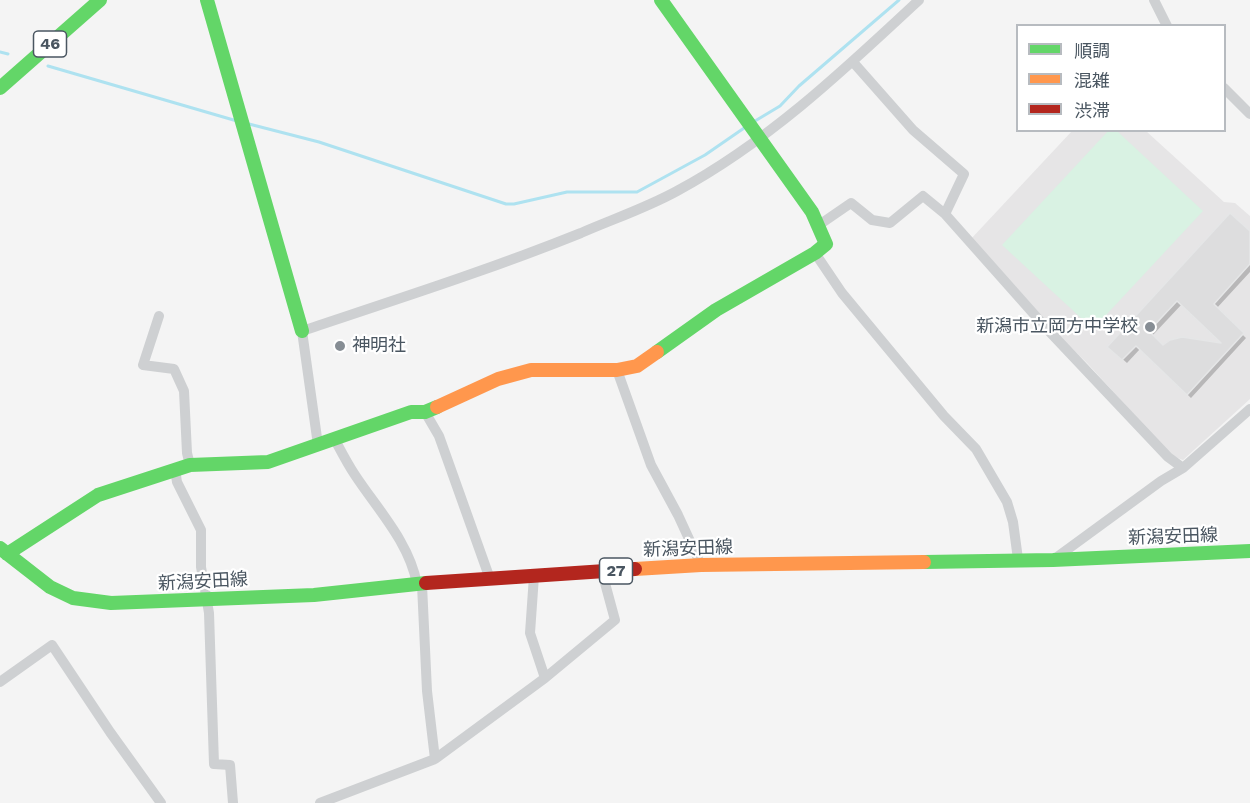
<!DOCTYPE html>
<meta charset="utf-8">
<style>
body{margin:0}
#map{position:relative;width:1250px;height:803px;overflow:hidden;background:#f4f4f4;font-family:"Work Sans","Noto Sans JP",sans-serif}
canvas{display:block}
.legend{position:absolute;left:1016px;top:24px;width:210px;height:108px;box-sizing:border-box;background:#fff;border:2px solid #b7bbc0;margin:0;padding:8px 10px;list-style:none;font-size:18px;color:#4a5661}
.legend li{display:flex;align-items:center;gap:12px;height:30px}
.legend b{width:30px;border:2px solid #b7bbc0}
</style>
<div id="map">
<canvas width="1250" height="803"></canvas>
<ul class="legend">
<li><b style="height:8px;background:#63d668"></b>順調</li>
<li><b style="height:8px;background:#ff974d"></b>混雑</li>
<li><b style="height:8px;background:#b3261e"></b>渋滞</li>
</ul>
</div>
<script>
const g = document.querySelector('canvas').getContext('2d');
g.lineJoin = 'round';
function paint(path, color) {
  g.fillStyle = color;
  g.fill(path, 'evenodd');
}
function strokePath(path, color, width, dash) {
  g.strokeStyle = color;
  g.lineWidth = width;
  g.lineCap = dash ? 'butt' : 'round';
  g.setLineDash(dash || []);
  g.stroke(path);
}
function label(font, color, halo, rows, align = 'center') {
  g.font = font + ' "Work Sans","Noto Sans JP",sans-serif';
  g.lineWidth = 4.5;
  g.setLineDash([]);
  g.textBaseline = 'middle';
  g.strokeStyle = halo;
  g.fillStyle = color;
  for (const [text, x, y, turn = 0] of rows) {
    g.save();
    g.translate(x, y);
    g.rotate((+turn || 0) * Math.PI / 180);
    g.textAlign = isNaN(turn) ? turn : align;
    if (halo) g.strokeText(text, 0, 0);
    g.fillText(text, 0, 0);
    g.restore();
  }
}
paint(new Path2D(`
 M1072,131H1146L1224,202L1235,203L1250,216V399L1183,460L1172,456L1087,363L1013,292L970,240Z`), '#e6e5e6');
paint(new Path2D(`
 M1109,130L1117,131L1203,211L1093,329L1002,245Z`), '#d9f2e3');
paint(new Path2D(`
 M1250,233V272L1216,309L1246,338L1191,398L1140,349L1127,363L1109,347ZM1182,304L1225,345L1163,347L1152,336Z`), '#0003');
strokePath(new Path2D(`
 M0,52L8,54
 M48,66L237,121
 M755,121L780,106L799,86L899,0
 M249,124L319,142L506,204H514L567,192H637L705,155L747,126`), '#aee2f0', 3);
const building = new Path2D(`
 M1230,213L1250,231V264L1214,304L1244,333L1187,395L1136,346L1122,360L1107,347ZM1177,301L1221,343L1182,337L1170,340L1163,345L1149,331Z`);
paint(building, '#ddddde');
strokePath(building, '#e5e6e7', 1.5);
strokePath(new Path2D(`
 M1154,0L1167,26
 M853,62L913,130L964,174L945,214L1048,330L1168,457L1183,468
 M1224,88L1250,114
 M819,225L851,203L872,220L890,223L923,196L945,214
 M815,253L842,293L944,416L976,449L1007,502L1013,522L1018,559
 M159,316L143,365L174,369L184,391L187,453L190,465
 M617,370L651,465L678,515L701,565
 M425,412L439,436L490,579
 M334,438C341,451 347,463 355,475C378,510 409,542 417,584
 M318,445L302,331C395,300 489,270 581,233C613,219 646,208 677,191C768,142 844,70 919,0
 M175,469L177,482L201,530V567L209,613L214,764L230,765L233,803
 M1053,560L1161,481L1183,468L1250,409
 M534,576L530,633L545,678
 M422,585L427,691L435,759
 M0,682L52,645L110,732L161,803
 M320,803L435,759L545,678L615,620L602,572`), '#ced0d2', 10);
strokePath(new Path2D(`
 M207,0L302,331
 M0,88L100,0
 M657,352L716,310L815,253L826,244L812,212L661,0
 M0,548L50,587L73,598L111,603L314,595L426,583
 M7,554L98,495L190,465L268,462L411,412H425L437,407
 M924,562L1053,560L1250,551`), '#63d668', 14);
strokePath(new Path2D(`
 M437,407L498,379L531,370H617L637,366L657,352
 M635,569L701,565L924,562`), '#ff974d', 14);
strokePath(new Path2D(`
 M426,583L635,569`), '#b3261e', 14);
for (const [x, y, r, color] of [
 [1150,327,6,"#868d94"],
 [340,346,6,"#868d94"]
]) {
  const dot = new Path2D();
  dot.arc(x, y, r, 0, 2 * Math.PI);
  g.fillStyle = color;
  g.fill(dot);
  strokePath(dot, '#fff', 2);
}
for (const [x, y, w] of [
 [50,44,33],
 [616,571,33]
]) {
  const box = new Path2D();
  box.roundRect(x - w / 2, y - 13, w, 26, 4.5);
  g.fillStyle = '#fff';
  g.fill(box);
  strokePath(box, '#4a5661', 1.5);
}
label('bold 16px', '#4a5661', null, [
 ["46",50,44],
 ["27",616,571]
]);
label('18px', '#4a5661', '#fff', [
 ["新潟市立岡方中学校",1138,327],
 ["神明社",352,346,"left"]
], 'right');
label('18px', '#4a5661', '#fff', [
 ["新潟安田線",1173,537,-2],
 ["新潟安田線",688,549,-2],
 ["新潟安田線",203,582,-3]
]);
</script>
